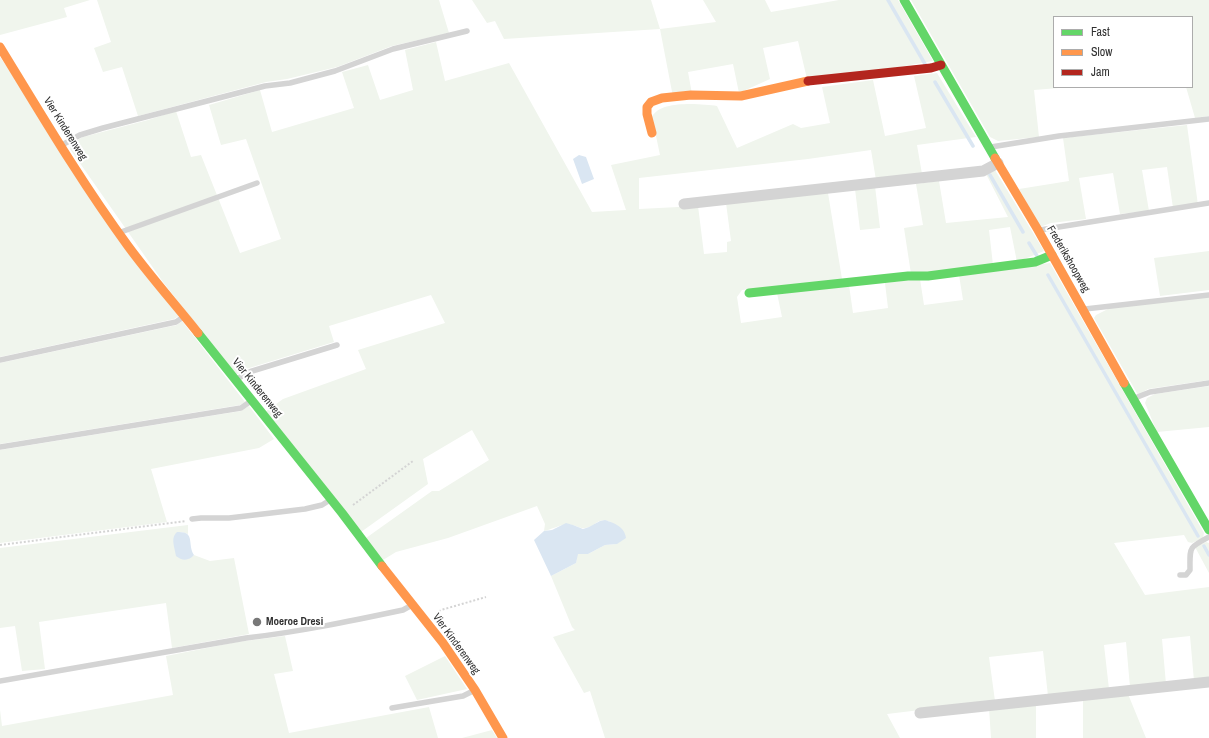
<!DOCTYPE html>
<style>
body{margin:0}
#map{position:relative;width:1209px;height:738px;overflow:hidden;background:#fff;font-family:"Archivo Narrow",sans-serif}
canvas{display:block}
.legend{position:absolute;left:1053px;top:16px;width:140px;height:72px;box-sizing:border-box;background:#fff;border:1px solid #acacac;margin:0;padding:5px 7px;list-style:none;font-size:12px;color:#303030}
.legend li{display:flex;align-items:center;gap:8px;height:20px}
.legend b{width:20px;border:1px solid #acacac}
</style>
<div id="map">
<canvas width="1209" height="738"></canvas>
<ul class="legend">
<li><b style="height:5px;background:#63d668"></b>Fast</li>
<li><b style="height:5px;background:#ff974d"></b>Slow</li>
<li><b style="height:5px;background:#b3261e"></b>Jam</li>
</ul>
</div>
<script>
const g = document.querySelector('canvas').getContext('2d');
g.lineJoin = 'round';
function paint(path, color) {
  g.fillStyle = color;
  g.fill(path, 'evenodd');
}
function strokePath(path, color, width, dash) {
  g.strokeStyle = color;
  g.lineWidth = width;
  g.lineCap = dash ? 'butt' : 'round';
  g.setLineDash(dash || []);
  g.stroke(path);
}
function label(font, color, halo, rows, align = 'center') {
  g.font = font + ' "Archivo Narrow",sans-serif';
  g.lineWidth = 4;
  g.setLineDash([]);
  g.textBaseline = 'middle';
  g.strokeStyle = halo;
  g.fillStyle = color;
  for (const [text, x, y, turn = 0] of rows) {
    g.save();
    g.translate(x, y);
    g.rotate((+turn || 0) * Math.PI / 180);
    g.textAlign = isNaN(turn) ? turn : align;
    if (halo) g.strokeText(text, 0, 0);
    g.fillText(text, 0, 0);
    g.restore();
  }
}
paint(new Path2D(`
 M0,0H90L64,8L67,17L0,35Z
 M97,0H439L449,33L392,46L337,67L287,79L266,82L138,116L122,67L103,72L94,48L111,42Z
 M472,0H651L660,29L716,22L703,0H765L771,12L839,0H898L933,61L808,83L798,41L763,48L770,79L739,93L733,64L688,72L692,94L673,97L660,29L504,39L495,21L487,23Z
 M911,0H1209V116L1195,118L1186,87H1192V17H1054V87H1071L1034,90L1039,137L998,141L990,137Z
 M436,42L445,81L509,63L592,212L626,210L611,165L660,155L652,117C660,100 701,104 717,106L737,148L793,124L801,128L830,123L822,87L873,80L885,136L926,128L914,76L937,73L976,137L917,145L922,174L876,180L871,150L808,159L639,178V209L698,206L704,254L727,252V242L731,241L726,203L828,193L842,279L742,290L737,297L741,323L782,317L777,293L849,285L853,313L888,308L885,283L920,279L924,305L963,300L959,275L1050,263L1204,533L1203,538L1192,543L1188,542L1184,535L1114,543L1145,595L1209,587V680L1194,681L1190,636L1162,639L1166,684L1130,687L1126,642L1104,645L1109,689L1048,696L1043,651L989,657L995,701L887,714L900,738H605L590,691L584,693L553,637L575,630L572,627L551,576L576,563L577,554H588L605,545L617,544L611,522C595,517 597,527 585,528C579,529 574,524 567,524C562,524 550,530 544,531L545,524L537,506L448,538L396,552L383,560L366,538L432,491H439L489,460L472,430L423,459L428,484L361,532L265,412L283,399L366,369L358,350L445,323L431,295L329,326L334,342L246,369L236,375L163,282L70,149L72,143L83,137L148,120L176,111L191,157L201,155L240,253L281,239L246,139L221,145L209,105L260,90L272,132L354,108L342,72L368,65L380,100L413,90L405,50Z
 M0,57L179,316L174,319L0,357Z
 M1187,125L1198,205L1173,208L1167,167L1142,170L1149,211L1120,214L1113,173L1079,178L1086,219L1051,223L1040,227L1019,189L1069,181L1063,138Z
 M995,170L1044,251L1017,262L1010,227L989,230L993,265L911,274L904,228L923,225L916,184L939,181L946,223L1008,217L985,172Z
 M875,186L880,228L860,230L855,189Z
 M1209,251V290L1160,296L1154,258Z
 M1209,297V380L1148,389L1138,395L1094,318L1096,315L1110,308Z
 M182,321L245,402L240,405L0,444V363L177,325Z
 M1209,386V427L1157,432L1145,403L1147,398L1155,394Z
 M249,406L274,439L259,448L151,469L167,522L0,543V450L241,411Z
 M188,525V534L182,532H177L188,559L194,555L210,561L234,558L249,634L172,648L166,603L39,622L45,669L22,671L15,626L0,628V548Z
 M1206,542L1209,543V573L1195,547Z
 M285,636L293,671L274,674L289,733L429,707L438,738H0V710L2,726L173,695L166,656L237,642Z
 M445,656L467,689L417,700L405,676Z
 M1128,694L1146,738H1083V698Z
 M1036,703V738H991L989,708Z
 M492,730L497,738H462Z`), '#f0f5ed');
paint(new Path2D(`
 M579,155L586,157L594,179L582,184L573,159Z
 M605,520C614,523 625,527 626,538L617,544L605,545L588,554H578L576,563L551,576L534,540L544,531L552,530L566,523L573,525L583,529L589,527L600,521Z
 M177,532C196,531 187,544 194,555C189,561 182,561 176,556C175,548 170,538 177,532Z`), '#dae6f2');
strokePath(new Path2D(`
 M888,0L925,64
 M935,82L973,146
 M990,175L1023,232
 M1029,243L1037,256
 M1048,275L1198,536
 M1204,546L1209,555`), '#dae6f2', 3.5);
strokePath(new Path2D(`
 M353,505L413,461
 M0,545L186,521
 M436,614L441,610L486,597`), '#d4d4d4', 2, [2, 2]);
strokePath(new Path2D(`
 M62,145L80,135L103,128L265,86L290,83L335,71L393,49L467,31
 M991,147L1059,136L1209,119
 M1040,230L1209,203
 M121,232L257,183
 M1085,309L1209,295
 M0,360L176,322L183,317
 M237,379L249,372L337,345
 M1135,398L1150,392L1209,383
 M0,447L241,408L251,401
 M192,519L201,518H229L305,509L322,505L330,500
 M1180,575H1186L1190,570C1190,547 1188,548 1209,537
 M0,681L246,638C299,632 351,621 403,610L412,605
 M392,708L463,696L473,691`), '#d4d4d4', 5.5);
strokePath(new Path2D(`
 M684,204L983,171L998,163
 M920,713L1209,682`), '#d4d4d4', 11);
strokePath(new Path2D(`
 M904,0L995,158
 M749,293L908,276H928L1035,262L1052,255
 M198,333L342,513L382,566
 M1124,383L1209,530`), '#63d668', 9);
strokePath(new Path2D(`
 M0,47C41,114 81,182 128,246C150,276 175,304 198,333
 M652,133L647,114V107L651,102L662,98L691,95L741,96L808,81
 M995,158L1038,230L1124,383
 M382,566L443,643L475,690L503,738`), '#ff974d', 9);
strokePath(new Path2D(`
 M808,81L931,68L941,65`), '#b3261e', 9);
for (const [x, y, r, color] of [
 [257,622,5,"#787878"]
]) {
  const dot = new Path2D();
  dot.arc(x, y, r, 0, 2 * Math.PI);
  g.fillStyle = color;
  g.fill(dot);
  strokePath(dot, '#fff', 1.5);
}
label('11px', '#303030', '#fff', [
 ["Vier Kinderenweg",65,129,58],
 ["Frederikshoopweg",1068,259,60],
 ["Vier Kinderenweg",257,388,51],
 ["Vier Kinderenweg",456,644,54]
]);
label('bold 11px', '#303030', '#fff', [
 ["Moeroe Dresi",266,622]
], 'left');
</script>
